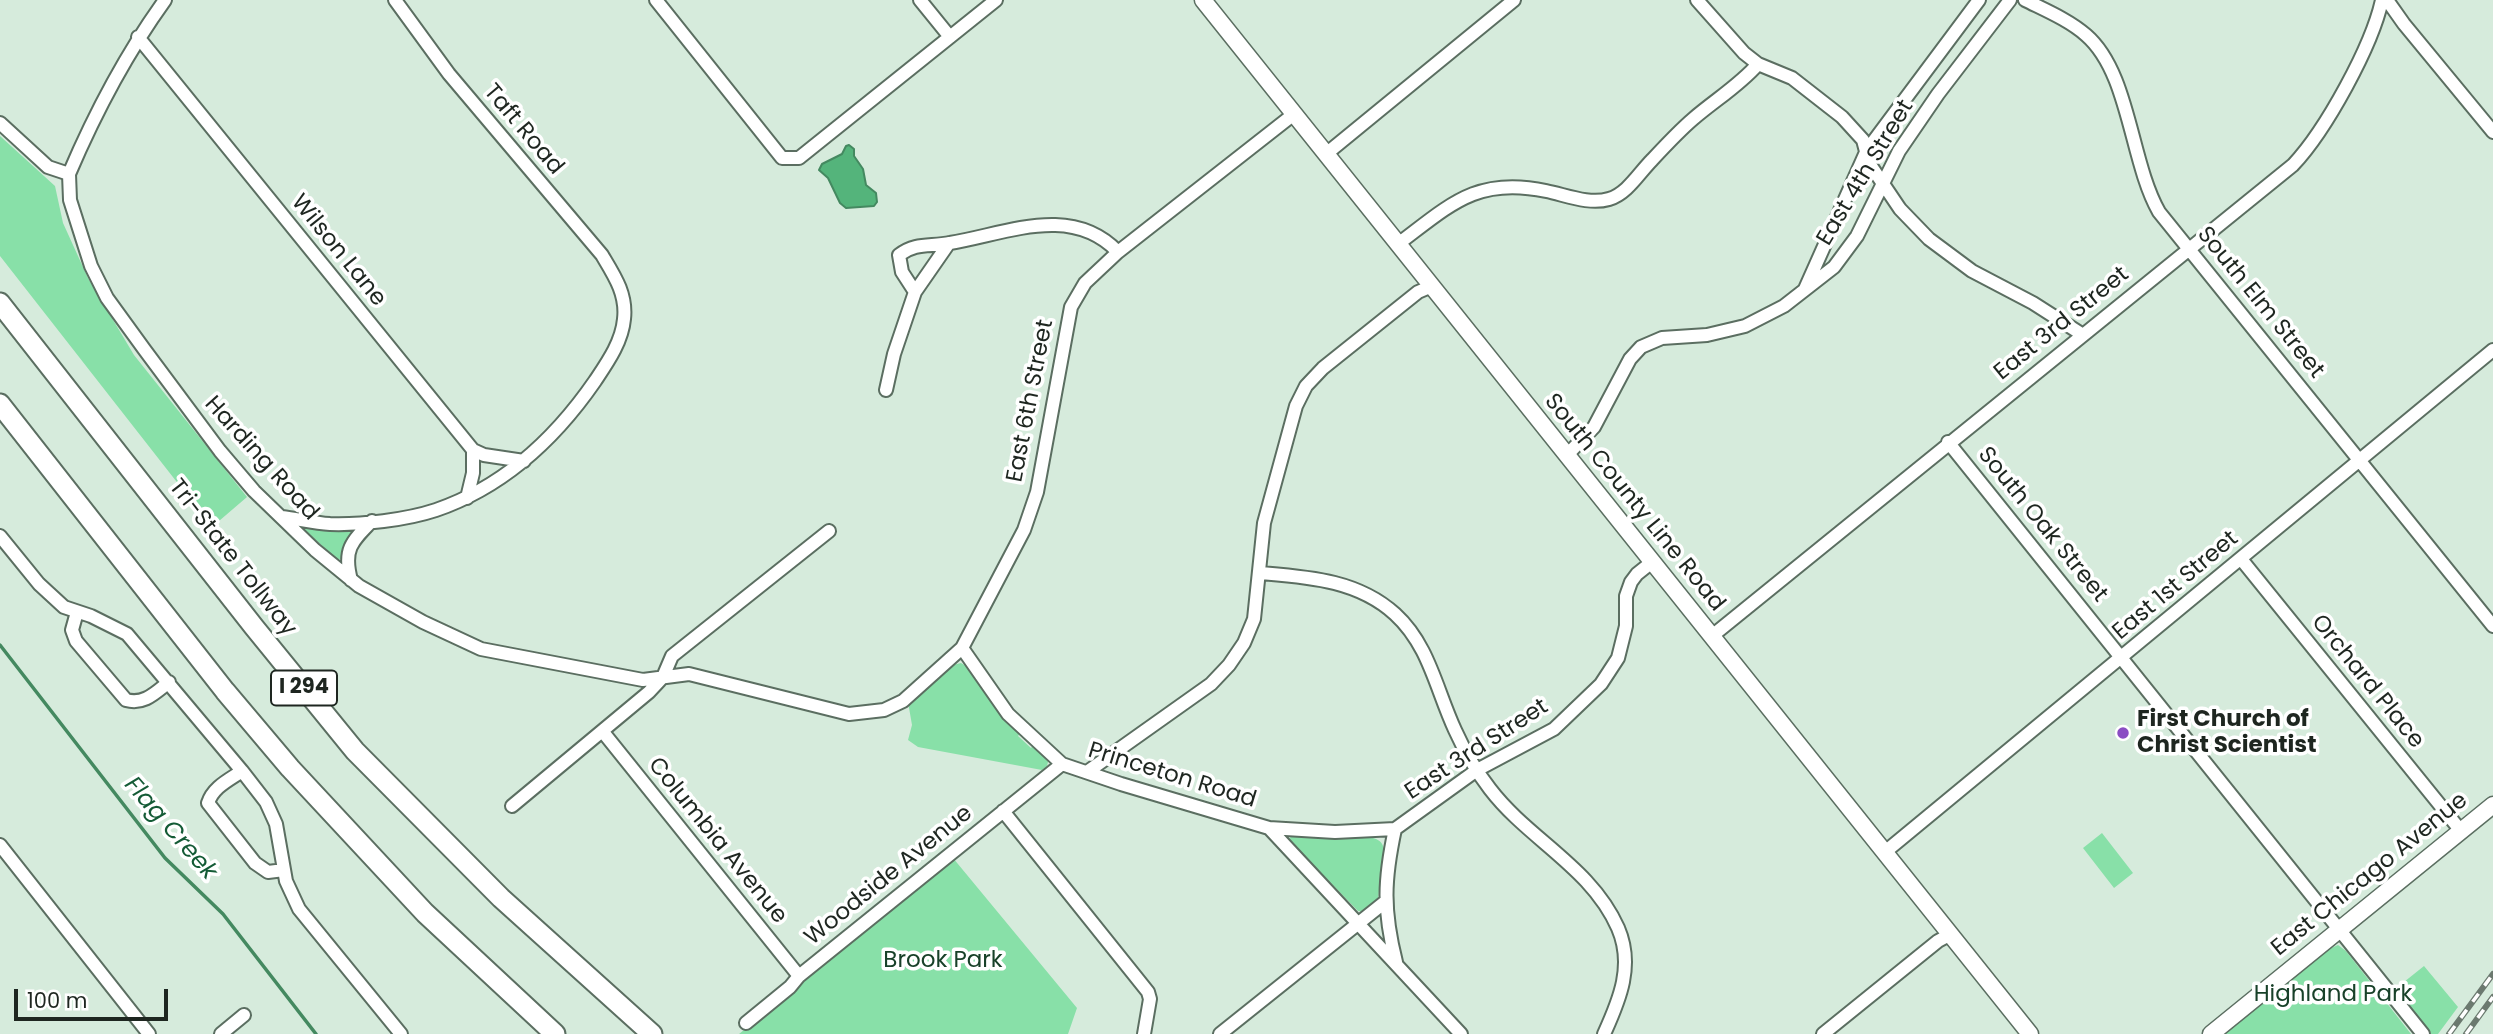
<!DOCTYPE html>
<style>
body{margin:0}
#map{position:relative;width:2493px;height:1034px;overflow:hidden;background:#d6ebdc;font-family:Poppins,sans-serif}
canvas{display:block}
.scale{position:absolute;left:14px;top:989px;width:154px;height:32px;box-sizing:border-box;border:4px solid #1e2620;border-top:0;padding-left:9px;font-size:21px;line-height:24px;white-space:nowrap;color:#1e2620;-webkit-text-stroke:5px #fff;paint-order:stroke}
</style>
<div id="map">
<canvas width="2493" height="1034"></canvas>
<div class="scale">100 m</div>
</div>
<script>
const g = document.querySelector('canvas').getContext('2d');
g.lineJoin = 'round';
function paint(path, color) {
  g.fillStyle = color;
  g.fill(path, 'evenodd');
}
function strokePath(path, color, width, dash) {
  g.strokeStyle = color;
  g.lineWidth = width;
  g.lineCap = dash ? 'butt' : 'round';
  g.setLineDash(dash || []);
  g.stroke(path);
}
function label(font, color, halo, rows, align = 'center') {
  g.font = font + ' Poppins,sans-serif';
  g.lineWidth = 7;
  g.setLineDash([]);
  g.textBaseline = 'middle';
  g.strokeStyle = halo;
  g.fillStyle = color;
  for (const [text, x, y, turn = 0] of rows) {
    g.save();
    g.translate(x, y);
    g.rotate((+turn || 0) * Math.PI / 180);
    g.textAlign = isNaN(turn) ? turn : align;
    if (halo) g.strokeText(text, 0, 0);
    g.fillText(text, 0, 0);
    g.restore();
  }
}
paint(new Path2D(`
 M0,136L55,186L63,223L88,278L134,355L247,497L212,527L0,256Z
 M298,524L353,529L343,549L341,559L338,560Z
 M961,663L969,668L1022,731L1018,736L1031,748L1035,743L1049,758L1047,766L1042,770L918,747L908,740L912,725L908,702L949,666Z
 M2102,833L2133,873L2114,888L2083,848Z
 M1291,837H1366C1376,838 1384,840 1384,852L1378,899L1364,912L1358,911L1288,839Z
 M953,858L1077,1008L1068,1034H739Z
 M2338,945L2346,951L2411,1034H2223L2329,949Z
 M2424,966L2458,1007L2438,1034H2430L2394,990Z`), '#88e0a8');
const water = new Path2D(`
 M849,145L854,149V156L863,169L866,185L876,193L877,202L874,206L846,208L840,203L828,178L819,170L822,164L842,154L846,146Z`);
paint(water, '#54b47b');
strokePath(water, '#448960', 2);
strokePath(new Path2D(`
 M0,645L165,858L223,914L316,1034`), '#448960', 3.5);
const minor = new Path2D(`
 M656,0L782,158H799L996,0
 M920,0L950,37
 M1697,0L1744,53L1758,64L1792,78L1842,117L1863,140L1869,163L1900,209L1929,239L1972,271L2033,303L2083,335
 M2025,0C2045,10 2069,20 2086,35C2130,73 2130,161 2159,212L2493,626
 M2387,0L2404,24L2493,132
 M138,37L473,450L484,455L524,461
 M0,123L48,167L69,174L70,200L91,266L107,298L144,349L220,451L254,491L315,550L359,586L423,622L481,649L643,680L689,674L849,714L884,710L903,701L962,648L1024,530L1037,492L1071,307L1085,283L1118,252L1294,114
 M1326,154L1514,0
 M69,174C95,113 126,54 165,0
 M1398,244C1450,205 1477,176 1546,191C1566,195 1589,205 1609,199C1627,194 1639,173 1652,160C1665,146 1679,131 1693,119C1715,100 1740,85 1758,64
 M1805,289L1867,150L1979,0
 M915,292L902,272L899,255C916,242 930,247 950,243C1006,234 1071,203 1118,252
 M886,390L894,354L915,292L949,243
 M1948,442L2423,1034
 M1567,455L1594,427L1630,359L1641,347L1662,338L1707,335L1745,326L1784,306L1834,267L1857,236L1899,151L1938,94L2010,0
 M467,498L473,473V450
 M282,517C298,519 314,523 330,524C361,525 406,520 436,510C503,487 555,439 595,381C607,363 622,342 624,319C627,294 614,275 602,255L449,74L395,0
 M0,536L39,584L64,607L91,616L127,634L242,771L266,802L276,824L286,881L299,909L401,1034
 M2241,559L2461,831
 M1261,573C1308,577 1358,580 1395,614C1429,645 1436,689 1455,730C1464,750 1476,771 1490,789C1529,840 1591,867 1618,928C1634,965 1620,999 1604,1034
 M351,580C343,550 351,542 372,521
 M77,612L72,630L76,641L126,700C144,705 155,693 169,682
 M1712,636L2293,165C2326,130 2372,46 2382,0
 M962,648L1008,714L1062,764L1121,784L1269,828L1461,1034
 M603,732L799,976
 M242,771C229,780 213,787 208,803L255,863L268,872L284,870
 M1087,772L1211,684L1229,665L1244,643L1254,619L1264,523L1296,406L1306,386L1323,368L1418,292L1432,286
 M512,806L649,692L663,677L672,656L829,531
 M1003,811L1148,992L1150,999L1144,1034
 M1269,828L1335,832L1395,829L1477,770L1554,729L1601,684L1618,658L1626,626V596L1631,582L1637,574L1652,562
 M1395,829C1384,880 1383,910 1396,962
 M0,845L149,1034
 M1885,852L2493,350
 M746,1023L790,987L799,976L1062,764
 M221,1034L244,1015
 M1220,1034L1385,902
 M1823,1034L1938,941L1951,934`);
const major = new Path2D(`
 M1203,0L2030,1034
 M2211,1034L2493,805`);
const highway = new Path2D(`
 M0,303L254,627L355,751L501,898L652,1034
 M0,404L225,691L290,768L425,913L555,1034`);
strokePath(minor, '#5b6e61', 16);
strokePath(major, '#5b6e61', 19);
strokePath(highway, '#5b6e61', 23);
strokePath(minor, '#fff', 12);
strokePath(major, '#fff', 16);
strokePath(highway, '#fff', 19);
const rail = new Path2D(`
 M2449,1034L2493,974
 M2466,1034L2493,997`);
strokePath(rail, '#6b796f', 6);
strokePath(rail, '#fff', 3.5, [10]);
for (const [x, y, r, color] of [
 [2123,733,7,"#8a4dc3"]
]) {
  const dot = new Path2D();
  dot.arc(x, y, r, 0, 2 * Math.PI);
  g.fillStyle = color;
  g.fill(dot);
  strokePath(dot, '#fff', 2.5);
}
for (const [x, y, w] of [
 [304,688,66]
]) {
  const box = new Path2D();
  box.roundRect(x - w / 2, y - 17.5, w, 35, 5);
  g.fillStyle = '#fff';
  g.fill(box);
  strokePath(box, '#1e2620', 2);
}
label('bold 21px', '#1e2620', null, [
 ["I 294",304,688]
]);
label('23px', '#1e2620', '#fff', [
 ["Taft Road",523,130,50],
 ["East 4th Street",1866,173,-59],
 ["Wilson Lane",338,251,51],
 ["South Elm Street",2260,303,51],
 ["East 3rd Street",2062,324,-39],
 ["East 6th Street",1031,401,-79],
 ["Harding Road",261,459,48],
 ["South County Line Road",1634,503,51],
 ["South Oak Street",2042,525,51],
 ["Tri-State Tollway",232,558,52],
 ["East 1st Street",2176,586,-40],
 ["Orchard Place",2367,682,51],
 ["East 3rd Street",1477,750,-33],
 ["Princeton Road",1172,776,17],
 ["Columbia Avenue",717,841,51],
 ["East Chicago Avenue",2370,875,-39],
 ["Woodside Avenue",889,876,-39]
]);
label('bold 23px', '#1e2620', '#fff', [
 ["First Church of",2137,720],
 ["Christ Scientist",2137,746]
], 'left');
label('23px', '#184129', '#fff', [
 ["Brook Park",943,961],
 ["Highland Park",2333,995]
]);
label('italic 24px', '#145b36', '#fff', [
 ["Flag Creek",170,829,49]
]);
</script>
